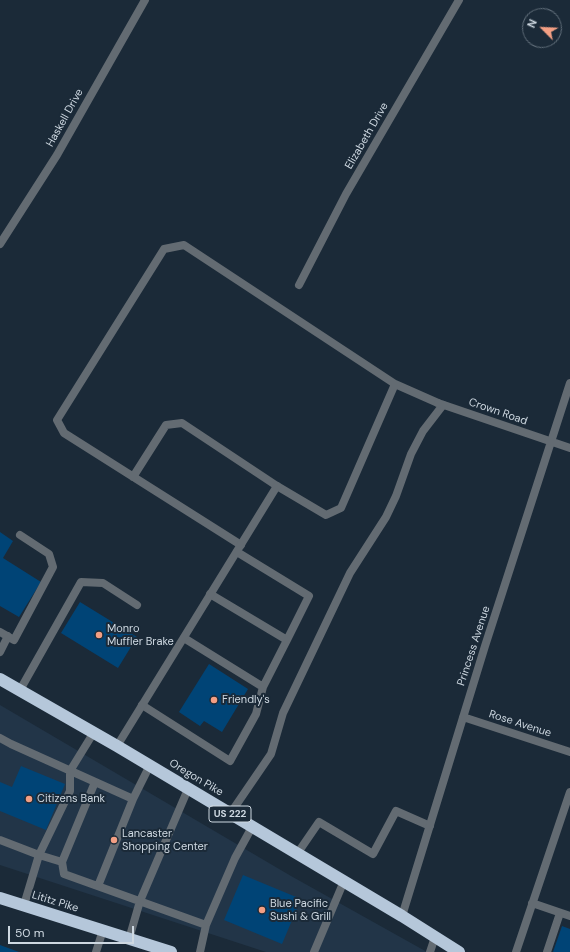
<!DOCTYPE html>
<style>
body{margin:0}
#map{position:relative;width:570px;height:952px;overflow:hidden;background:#1b2a38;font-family:"DM Sans",sans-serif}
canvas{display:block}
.north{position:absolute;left:522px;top:8px;width:40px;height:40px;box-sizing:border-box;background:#1b2a38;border:1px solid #63707c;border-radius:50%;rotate:294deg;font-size:11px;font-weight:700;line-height:16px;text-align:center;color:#ced8e1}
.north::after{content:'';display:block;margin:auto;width:14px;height:18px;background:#f39f84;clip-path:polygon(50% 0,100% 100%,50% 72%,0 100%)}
.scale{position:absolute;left:8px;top:926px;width:126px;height:18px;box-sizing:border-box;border:2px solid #ced8e1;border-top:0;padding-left:5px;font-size:12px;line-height:14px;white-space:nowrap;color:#ced8e1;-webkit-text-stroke:3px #1b2a38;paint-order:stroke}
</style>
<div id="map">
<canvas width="570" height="952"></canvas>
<div class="north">N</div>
<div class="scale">50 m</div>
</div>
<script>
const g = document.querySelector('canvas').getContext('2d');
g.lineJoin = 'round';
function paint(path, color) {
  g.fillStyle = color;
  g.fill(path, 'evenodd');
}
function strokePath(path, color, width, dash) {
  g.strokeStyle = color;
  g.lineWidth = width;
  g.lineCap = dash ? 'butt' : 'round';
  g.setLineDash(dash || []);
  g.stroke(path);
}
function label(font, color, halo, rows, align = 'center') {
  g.font = font + ' "DM Sans",sans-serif';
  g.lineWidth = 4;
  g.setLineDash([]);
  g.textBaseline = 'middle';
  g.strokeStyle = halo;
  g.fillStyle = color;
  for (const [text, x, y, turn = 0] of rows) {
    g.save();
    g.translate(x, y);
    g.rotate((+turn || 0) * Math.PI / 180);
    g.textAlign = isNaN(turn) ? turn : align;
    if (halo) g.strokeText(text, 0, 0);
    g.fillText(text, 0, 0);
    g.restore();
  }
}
paint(new Path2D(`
 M0,705L291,876L427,952H266L0,865Z`), '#223548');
paint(new Path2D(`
 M0,532L13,541L3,558L41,582L19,617L0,606Z
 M80,602L137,637L118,668L61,633Z
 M209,664L248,689L222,732L204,721L200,726L179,712Z
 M21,766L65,784L46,830L0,811V782L12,787Z
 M243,875L301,899L282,944L224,920Z
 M562,926L570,929V952H553Z
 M0,945L19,952H0Z`), '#004476');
strokePath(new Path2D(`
 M133,477L166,425L182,423L277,486L326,515L341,508L395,384L438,403
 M241,545L64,433L57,420L164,249L184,245L395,384
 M237,552L309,596L287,640
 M0,632L14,640L53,567L49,554L20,535
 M184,638L263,687L287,640L210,594
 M0,652L8,636
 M20,690L81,582L103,583L137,605
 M142,705L230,761L256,714L263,687
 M0,738L11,744L133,799L150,765
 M230,814L271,754L283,713L350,573L386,517L396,496L411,454L423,431L443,405
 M0,840L39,855L62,862L64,874L206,925L235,858L252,827
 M297,854L319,822L373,854L396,811L430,826
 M62,862L95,782
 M98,886L133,799
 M532,903L570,916
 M24,905L39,855L70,791V771L94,732
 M129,939L140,901L188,789
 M96,952L103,930
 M200,952L206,925
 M314,952L344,881
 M430,952L435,937
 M516,952L570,792
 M547,952L560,913`), '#636b72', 8);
strokePath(new Path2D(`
 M0,244L57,155L145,0
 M299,285L346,194L459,0
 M438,403L570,448
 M463,717L570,752
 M117,746L277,486
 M402,916L485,646L570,383`), '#636b72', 8);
strokePath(new Path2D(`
 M0,679L117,746L402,916L459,952
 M0,898L171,952`), '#b5c7da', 12);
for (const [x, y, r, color] of [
 [99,635,4,"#f39f84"],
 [214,700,4,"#f39f84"],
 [29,799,4,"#f39f84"],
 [114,840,4,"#f39f84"],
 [262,910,4,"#f39f84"]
]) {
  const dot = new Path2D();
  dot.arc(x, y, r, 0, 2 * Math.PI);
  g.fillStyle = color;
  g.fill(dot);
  strokePath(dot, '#1b2a38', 1.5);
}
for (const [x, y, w] of [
 [230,814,42]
]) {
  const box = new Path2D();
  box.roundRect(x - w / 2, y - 8, w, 16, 3);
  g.fillStyle = '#1b2a38';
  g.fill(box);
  strokePath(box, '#ced8e1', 1);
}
label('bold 10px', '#ced8e1', null, [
 ["US 222",230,814]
]);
label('11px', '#ced8e1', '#1b2a38', [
 ["Haskell Drive",65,118,-61],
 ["Elizabeth Drive",367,136,-60],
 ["Crown Road",498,412,19],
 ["Princess Avenue",474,646,-72],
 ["Rose Avenue",520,724,18],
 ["Oregon Pike",196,778,31],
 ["Lititz Pike",55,902,17]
]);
label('11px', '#ced8e1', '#1b2a38', [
 ["Monro",107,629],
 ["Muffler Brake",107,642],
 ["Friendly's",222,700],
 ["Citizens Bank",37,799],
 ["Lancaster",122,834],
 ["Shopping Center",122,847],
 ["Blue Pacific",270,904],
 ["Sushi & Grill",270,917]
], 'left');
</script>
